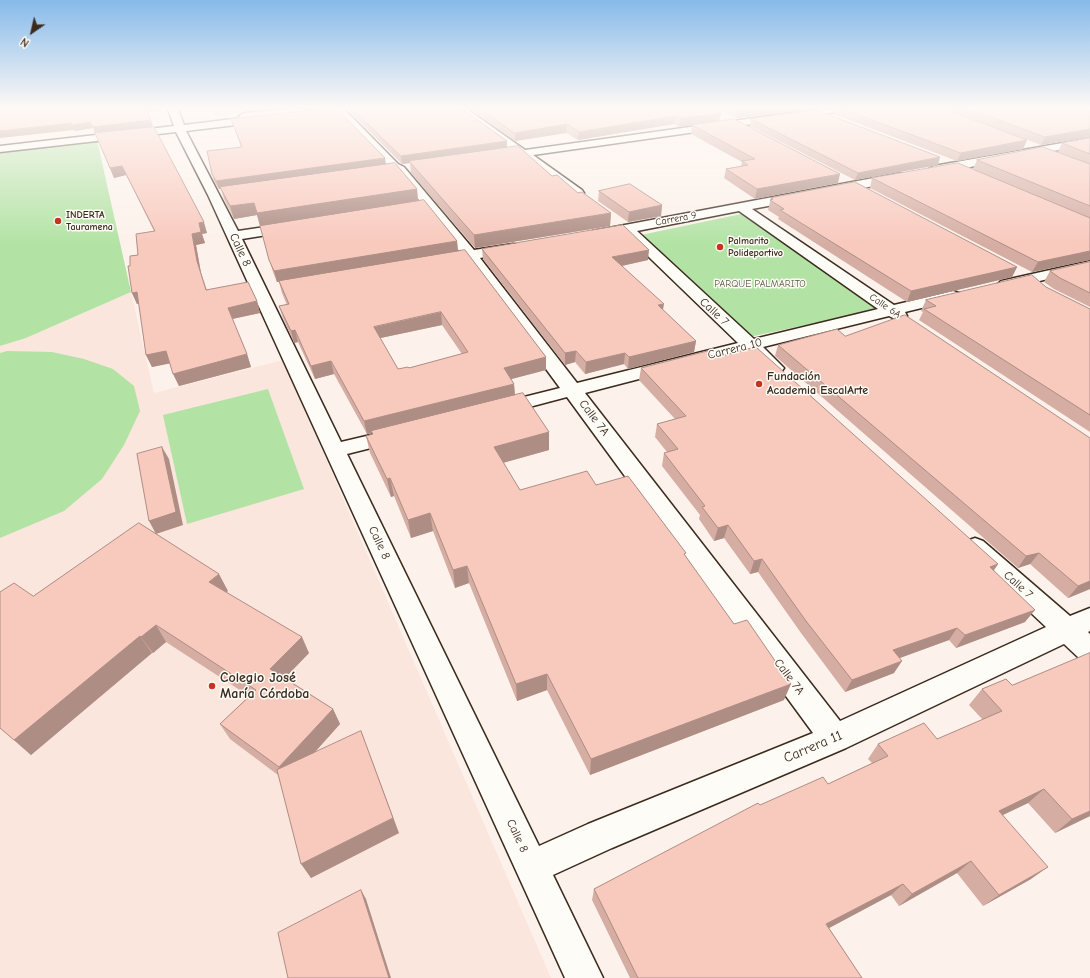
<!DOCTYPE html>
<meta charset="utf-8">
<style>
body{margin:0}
#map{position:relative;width:1090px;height:978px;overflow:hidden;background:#fcf2eb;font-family:"Comic Neue",sans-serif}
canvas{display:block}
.north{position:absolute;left:12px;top:12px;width:40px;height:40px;-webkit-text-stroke:3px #fdfcf7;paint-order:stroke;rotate:214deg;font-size:11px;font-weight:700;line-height:16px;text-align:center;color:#3b2a1e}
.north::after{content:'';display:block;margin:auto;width:14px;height:18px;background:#3b2a1e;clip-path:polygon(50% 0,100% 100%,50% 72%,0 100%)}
</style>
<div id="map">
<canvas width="1090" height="978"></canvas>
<div class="north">N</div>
</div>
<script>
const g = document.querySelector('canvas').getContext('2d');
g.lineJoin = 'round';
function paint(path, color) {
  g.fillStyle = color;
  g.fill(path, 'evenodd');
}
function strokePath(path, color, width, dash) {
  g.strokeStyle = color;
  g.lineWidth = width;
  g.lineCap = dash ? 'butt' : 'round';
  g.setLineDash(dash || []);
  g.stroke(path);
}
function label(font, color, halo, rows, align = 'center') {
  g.font = font + ' "Comic Neue",sans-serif';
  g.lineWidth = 3;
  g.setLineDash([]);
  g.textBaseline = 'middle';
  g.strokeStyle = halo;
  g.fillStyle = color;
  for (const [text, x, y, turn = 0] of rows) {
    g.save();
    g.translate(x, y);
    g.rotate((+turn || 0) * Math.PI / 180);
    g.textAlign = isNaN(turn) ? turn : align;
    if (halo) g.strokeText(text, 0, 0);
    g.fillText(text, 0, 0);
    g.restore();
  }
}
paint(new Path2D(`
 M211,109H277L215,116Z
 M131,292L154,393L283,360L551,978H0V346L26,338Z`), '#fbe6dd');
paint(new Path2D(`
 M97,140L131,292L26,338L0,346V151Z
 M741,214L882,309L749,337L636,236Z
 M7,351L52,352L84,359L113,369L134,386L140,411L124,445L102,479L64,511L0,538V353Z
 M268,389L304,489L187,524L163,415Z`), '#b2e3a4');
const minor = new Path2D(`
 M168,109H178L184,125L241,118L239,116L244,113L287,109H316L311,112L264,117L266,119L261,122L186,131L238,231L292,223L297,224L299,227L297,230L292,231L242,239L341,442L396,429L403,430L406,435L403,440L347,454L539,846L588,824L813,733L567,397L499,415L492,413L489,409L492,405L560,388L466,260L440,264L435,263L433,260L435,257L460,252L396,171L390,168L337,112L336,109H344L398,164L404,167L474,250L513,244L518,245L520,248L518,251L480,258L577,383L738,343L624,233L598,238L593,237L591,234L593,231L900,173L904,174L906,177L904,180L900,181L752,209L894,305L953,291L959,293L961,296L959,299L905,312L907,316L905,319L899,321L889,316L763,347L784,368L781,372C766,376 757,361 747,351L585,393L840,721L1046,627L967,553L963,547L967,541L975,538L983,541L1070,616L1090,608V631L1088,632L1090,634V663L1080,659L1064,644L846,748L612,848L553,875L603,978H565L208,195L176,132L0,152V146L174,126ZM739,211L878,309L754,339L637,231Z
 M456,109H467L525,150L819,109H842L837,112L533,155L582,190L584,193L582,196H574L520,157L513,156L511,154L513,152Z
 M1090,138V144L934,174L930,172L928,170L930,168L934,166Z
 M1090,261V269L1006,289L1001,287L998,284L1001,281Z`);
strokePath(minor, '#3b2a1e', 3);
paint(minor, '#fdfcf7');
paint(new Path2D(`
 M0,109H159V110L148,111L153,127L207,233L202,234L205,243L196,245L201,273L207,290L257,301L260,313L232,319L247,354L251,367L179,386L170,363L152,367L146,355L139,304H137L132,293L130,266L154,231L126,175L114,178L93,128L75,131L74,130Z
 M350,109H462L507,141V148L552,176L578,193L611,213L610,226L475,248L411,173L410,163L402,164L351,113Z
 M469,109H713L719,121L838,183L755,199L724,178L726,169L741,166L742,162L691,134L692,125L679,127L674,124L578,140L566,133L515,141Z
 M717,109H811L736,118Z
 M834,109H945L1027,140L1023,149L957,161L833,114Z
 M946,109H1090V137L1041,145Z
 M231,119L386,164L417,189L418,201L457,241L458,251L546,357V370L511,379L514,384L515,395L549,432V450L503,463L520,490L596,485L685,555L784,700L590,775L547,690L517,701L469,583L455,588L433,531L411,538L394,496L391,497L370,453L366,436L372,434V433L367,434L334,374L315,379L298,342L294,343L283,318L279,306L287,305L282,293L279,282H277L273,272L257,215L234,219L224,199L221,189H219L215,183L212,174L241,147ZM442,325L462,354L409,368L398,369L380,338Z
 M751,119L938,165L855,180L750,126Z
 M1090,138V260L1032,272L870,188L872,178L973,169L977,160L1083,162L1058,152L1062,143Z
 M599,191L662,205L661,216L628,222L598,201Z
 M771,198L1017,267L1012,277L907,302L778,219L779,217L768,210Z
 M482,249L648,260L622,266L663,310L696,341L694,352L628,369L624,364L585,374L575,362L565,365L483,259Z
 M1090,262V307L1054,289L1044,282L1050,271Z
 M1046,287L1090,309V432L919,320L923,312L921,311L926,300Z
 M845,336L1090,438V589L1068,598L1030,564L1018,568L775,356L778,345Z
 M712,356L998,564L994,570L1025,622L956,648L949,640L900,658L894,673L845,692L801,633L758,572L750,574L724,538L714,541L699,519L700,515L662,466L664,453L667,452L655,437L657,424L675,419L639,380L641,368Z
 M228,591L226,592L309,653L285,678L333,709L340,724L314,753L399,833L311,878L278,775L230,739L220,724L249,696L166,642L153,653H152L31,755L0,728L33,596Z
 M1006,679L1090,816L1055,833L1028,803L1003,815L1031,879L983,906L957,873L899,906L891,895L829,928L862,978H630L592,900L594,889L760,805L828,784L872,763L868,759L878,744L937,739L983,720L969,705L982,689Z`), '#d5ada3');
paint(new Path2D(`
 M146,109H159V110L147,112Z
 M304,109H318L304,110Z
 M752,109H811L736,118L738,110Z
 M721,113L719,121L679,127L680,118Z
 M675,116L674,124L578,140L579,132Z
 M151,120L153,127L95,134L93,127Z
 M90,122L93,128L75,131L72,125Z
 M72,123L74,130L0,138V131Z
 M567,124L566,133L515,141V133Z
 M1090,129V137L1041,145L1045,137Z
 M1027,140L1023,149L957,161L961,153Z
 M507,141V150L409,161L410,163L402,164L401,156Z
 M940,157L938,165L855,180L858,173Z
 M385,158L386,166L220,187L221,189H219L216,181Z
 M122,166L126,175L114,178L110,168Z
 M840,174L838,183L755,199L757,189Z
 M417,189L418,202L260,226L257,215L234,219L230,206L254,203Z
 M662,205L661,216L628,222L629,212Z
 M611,213L610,226L475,248L474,235Z
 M204,222L207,233L202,234L205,243L196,245L201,273L210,302L197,261L192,234L199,223Z
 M457,241L458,252L277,282L274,271Z
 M649,250L648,260L612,268V257Z
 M1090,251V260L1032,272L1038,262Z
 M1017,267L1012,277L907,302L911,291Z
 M137,292L142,303L137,304L132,293Z
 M257,301L260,313L232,319L228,308Z
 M664,304L662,315L658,305Z
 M441,312L442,325L376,339L374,327Z
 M295,330L298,342L294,343L291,331Z
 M696,341L694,352L628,369L629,357Z
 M166,351L172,363L152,367L146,355Z
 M576,351L575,362L565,365V353Z
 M625,353L624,364L585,374L586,362Z
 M247,354L251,367L179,386L173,374Z
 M546,357V370L504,381V368Z
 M331,361L334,374L315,379L311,366Z
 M514,384L515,397L371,431L372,433L367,434L364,421Z
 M549,432V450L495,465L494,447Z
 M162,447L169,459L183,525L156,534L149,521Z
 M390,478L394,496L391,497L387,479Z
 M430,513L433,531L411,538L408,520Z
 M728,525L724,538L714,541L718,528Z
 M1039,553L1030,564L1018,568L1026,556Z
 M762,559L758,572L750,574L754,561Z
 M998,564L989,577L990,567Z
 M467,566L469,583L455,588L453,570Z
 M219,574L228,591L218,599L209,582Z
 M1090,581V589L1068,598L1078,586Z
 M1035,610L1025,622L956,648L965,635Z
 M156,625L166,642L153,653L141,637Z
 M957,628L949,640L886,663L893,650Z
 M140,636L152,653L31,755L14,740Z
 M302,637L309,653L278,685L270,669Z
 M902,661L894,673L845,692L852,680Z
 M547,674V690L517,701L516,684Z
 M791,684L784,700L590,775L591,759Z
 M333,709L340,724L288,782L279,767Z
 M361,731L399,833L311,878L301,864Z
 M1044,789L1028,803L984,824L999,811Z
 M1090,811V816L1055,833L1072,819Z
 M971,861L957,873L899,906L912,894Z
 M1048,867L1031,879L983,906L999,895Z
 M903,884L891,895L816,935L826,924Z
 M361,890L366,899L391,978H389Z`), '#ae8d84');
const building = new Path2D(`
 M0,109H146L151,120L93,127L90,122L72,125V123L0,131Z
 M323,109H337L385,158L216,181L212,174L207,151L242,147L231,119Z
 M353,109H462L507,141L401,156Z
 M480,109H713L721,113L680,118L675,116L579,132L567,124L515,133Z
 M734,109H752L738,110Z
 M843,109H945L1027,140L961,153Z
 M970,109H1090V129L1045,137Z
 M816,110L940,157L858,173L751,119Z
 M734,119L840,174L757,189L726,169L748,165L742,161L755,159L692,125Z
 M154,127L204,222L199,223L201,232L192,234L197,261L206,290L248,282L257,301L228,308L247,354L173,374L166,351L146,355L137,292L132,293L128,266H130V256L138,255L136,234L155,231L122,166L110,168L95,133Z
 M1090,138V154L1062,143Z
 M518,146L552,176L557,175L578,193L582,192L611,213L474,235L409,161Z
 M1043,147L1090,164V206L977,160Z
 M395,163L417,189L257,213L254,203L230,206L220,187Z
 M958,163L1090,218V251L1038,262L872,178Z
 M855,182L1017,267L911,291L780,210L784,209L770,200L773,199L771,198Z
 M630,184L662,205L629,212L599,191Z
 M424,200L457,241L274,271L269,260L260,226Z
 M623,225L649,250L612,257L664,304L658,305L696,341L629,357L625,353L586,362L576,351L565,353L482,249Z
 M465,250L546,357L504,368L514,384L364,421L331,361L311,366L295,330L291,331L279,306L289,304L279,281ZM441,312L468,352L409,368L408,367L398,369L374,327Z
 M1090,262V293L1060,278L1050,271Z
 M1032,275L1046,287L1090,309V415L924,309L936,306L926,300Z
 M905,315L1090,438V581L1078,586L1039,553L1026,556L778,345L837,329L845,336Z
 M756,347L998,564L990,567L1035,610L965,635L957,628L893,650L902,661L852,680L806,621L762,559L754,561L728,525L718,528L702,507L705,506L664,453L678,449L657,424L686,416L641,368L707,351L712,356L719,354L721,356Z
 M523,393L549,432L494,447L520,490L587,471L596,485L628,476L686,553L684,554L734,624L747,620L791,684L591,759L547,674L516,684L467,566L453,570L430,513L408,520L390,478L387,479L366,436L373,434L371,431Z
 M162,447L176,512L149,521L137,454Z
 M139,523L219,574L209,582L302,637L270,669L333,709L279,767L220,724L256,690L156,625L141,637L140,636L14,740L0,728V592L14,583L33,596Z
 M1090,653V811L1072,819L1044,789L999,811L1048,867L999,895L971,861L912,894L903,884L826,924L862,978H638L594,889L758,803L760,805L823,777L828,784L888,756L878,744L924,723L937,739L1002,711L982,689L1006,679L1012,685Z
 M361,731L393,818L301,864L277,770Z
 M361,890L389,978H288L278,933Z`);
paint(building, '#f8c9bd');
strokePath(building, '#ae8d84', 1);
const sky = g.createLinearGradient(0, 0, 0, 245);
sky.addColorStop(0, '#86baea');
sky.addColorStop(0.44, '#fef9f6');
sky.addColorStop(1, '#fef9f600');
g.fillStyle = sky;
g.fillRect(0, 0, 1090, 245);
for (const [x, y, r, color] of [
 [58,221,4,"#c8321e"],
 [720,247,4,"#c8321e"],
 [759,384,4,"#c8321e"],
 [212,686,4,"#c8321e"]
]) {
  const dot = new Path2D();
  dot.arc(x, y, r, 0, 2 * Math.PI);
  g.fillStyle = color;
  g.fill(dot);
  strokePath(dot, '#fdfcf7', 1.5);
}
label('bold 10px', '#3b2a1e', '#fdfcf7', [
 ["INDERTA",66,215],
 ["Tauramena",66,227],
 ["Palmarito",728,241],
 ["Polideportivo",728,253]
], 'left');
label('10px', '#3b2a1e', '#fdfcf7', [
 ["Carrera 9",676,219,-11],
 ["Calle 6A",885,306,34]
]);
label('10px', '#595840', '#fdfcf7', [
 ["PARQUE PALMARITO",760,284]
]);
label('12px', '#3b2a1e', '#fdfcf7', [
 ["Calle 8",240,250,65],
 ["Calle 7",714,312,43],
 ["Carrera 10",735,349,-14],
 ["Calle 7A",594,418,53],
 ["Calle 8",379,543,65],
 ["Calle 7",1018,585,42],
 ["Calle 7A",789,677,53],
 ["Calle 8",517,836,65]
]);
label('bold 12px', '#3b2a1e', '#fdfcf7', [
 ["Fundación",767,377],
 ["Academia EscalArte",767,391]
], 'left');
label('bold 14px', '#3b2a1e', '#fdfcf7', [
 ["Colegio José",220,678],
 ["María Córdoba",220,694]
], 'left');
label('14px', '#3b2a1e', '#fdfcf7', [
 ["Carrera 11",813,747,-23]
]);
</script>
